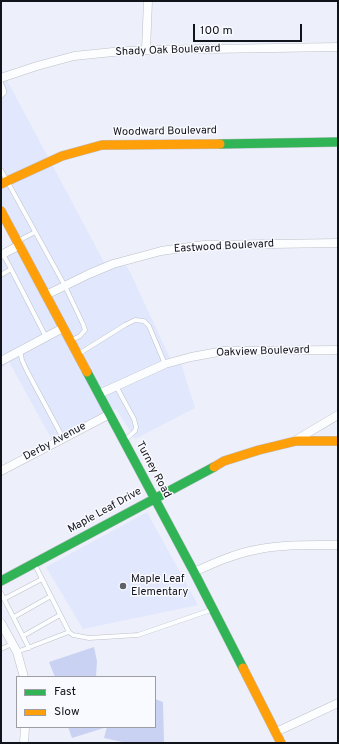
<!DOCTYPE html>
<style>
body{margin:0}
#map{position:relative;width:339px;height:744px;overflow:hidden;background:#edf0fa;font-family:Overpass,sans-serif}
canvas{display:block}
.frame{position:absolute;inset:0;border:2px solid #12141b;pointer-events:none}
.legend{position:absolute;left:16px;top:676px;width:140px;height:52px;box-sizing:border-box;background:#f9faff;border:1px solid #9d9ea4;margin:0;padding:5px 7px;list-style:none;font-size:12px;color:#12141b}
.legend li{display:flex;align-items:center;gap:8px;height:20px}
.legend b{width:20px;border:1px solid #9d9ea4}
.scale{position:absolute;left:193px;top:24px;width:109px;height:18px;box-sizing:border-box;border:2px solid #12141b;border-top:0;padding-left:5px;font-size:12px;line-height:14px;white-space:nowrap;color:#12141b;-webkit-text-stroke:3px #f9faff;paint-order:stroke}
</style>
<div id="map">
<canvas width="339" height="744"></canvas>
<div class="frame"></div>
<ul class="legend">
<li><b style="height:5px;background:#30b455"></b>Fast</li>
<li><b style="height:5px;background:#ff9f0a"></b>Slow</li>
</ul>
<div class="scale">100 m</div>
</div>
<script>
const g = document.querySelector('canvas').getContext('2d');
g.lineJoin = 'round';
function paint(path, color) {
  g.fillStyle = color;
  g.fill(path, 'evenodd');
}
function strokePath(path, color, width, dash) {
  g.strokeStyle = color;
  g.lineWidth = width;
  g.lineCap = dash ? 'butt' : 'round';
  g.setLineDash(dash || []);
  g.stroke(path);
}
function label(font, color, halo, rows, align = 'center') {
  g.font = font + ' Overpass,sans-serif';
  g.lineWidth = 3;
  g.setLineDash([]);
  g.textBaseline = 'middle';
  g.strokeStyle = halo;
  g.fillStyle = color;
  for (const [text, x, y, turn = 0] of rows) {
    g.save();
    g.translate(x, y);
    g.rotate((+turn || 0) * Math.PI / 180);
    g.textAlign = isNaN(turn) ? turn : align;
    if (halo) g.strokeText(text, 0, 0);
    g.fillText(text, 0, 0);
    g.restore();
  }
}
paint(new Path2D(`
 M1,69L104,262L121,257L130,272L170,358L179,357L195,408L135,439L116,409L52,440L9,362L2,368L1,366V250L14,242L1,218Z
 M147,512L198,605L83,629L46,567Z`), '#e1e7fc');
paint(new Path2D(`
 M94,647L97,661L96,677H55L49,662Z
 M155,699L163,702L164,743H127L104,738L107,727L72,738L68,727H155Z`), '#c9d2f3');
const lane = new Path2D(`
 M1,83L4,90V93L1,96
 M1,170L65,286L83,324L85,330L80,336L72,340
 M18,241L35,232
 M3,254L11,269
 M1,275L11,269L46,337
 M20,351L22,360L27,371L63,438
 M80,353L125,325L135,320L144,321L149,326L165,364
 M116,386L134,419L136,427L135,431L125,440
 M35,565L69,632L73,635L89,638L138,635L211,610
 M1,593L29,648
 M4,599L42,579
 M14,617L51,596
 M23,636L60,615
 M1,649L12,644
 M17,652L69,632`);
const street = new Path2D(`
 M146,50L148,1
 M1,78L37,66L74,56L113,52L146,50L338,47
 M1,255L20,245
 M46,295L89,274L113,264L161,251L204,245L338,243
 M1,361L63,328
 M99,394L165,364L191,357L224,351L338,350
 M296,440L338,415
 M1,471L110,414
 M194,572C214,563 234,554 255,550C282,544 310,545 338,545
 M1,623L17,652L24,677
 M276,732L338,703
 M24,743L25,727`);
const fast = new Path2D(`
 M220,144L338,142
 M87,372L194,572L243,668
 M1,581L214,467`);
const slow = new Path2D(`
 M1,184L62,156L102,145L220,144
 M1,211L87,372
 M214,467L224,461L259,450L296,441H338
 M243,668L281,743`);
strokePath(lane, '#bdc0c8', 5);
strokePath(street, '#bdc0c8', 9);
strokePath(fast, '#bdc0c8', 10);
strokePath(slow, '#bdc0c8', 10);
strokePath(lane, '#fcfdfe', 4);
strokePath(street, '#fcfdfe', 8);
strokePath(fast, '#30b455', 9);
strokePath(slow, '#ff9f0a', 9);
for (const [x, y, r, color] of [
 [123,586,4,"#5f6169"]
]) {
  const dot = new Path2D();
  dot.arc(x, y, r, 0, 2 * Math.PI);
  g.fillStyle = color;
  g.fill(dot);
  strokePath(dot, '#f9faff', 1.5);
}
label('11px', '#12141b', '#f9faff', [
 ["Shady Oak Boulevard",168,51,-2],
 ["Woodward Boulevard",165,132,-1],
 ["Eastwood Boulevard",224,247,-3],
 ["Oakview Boulevard",263,352,-2],
 ["Derby Avenue",55,442,-28],
 ["Turney Road",153,470,62],
 ["Maple Leaf Drive",105,511,-29]
]);
label('11px', '#12141b', '#f9faff', [
 ["Maple Leaf",131,580],
 ["Elementary",131,593]
], 'left');
</script>
